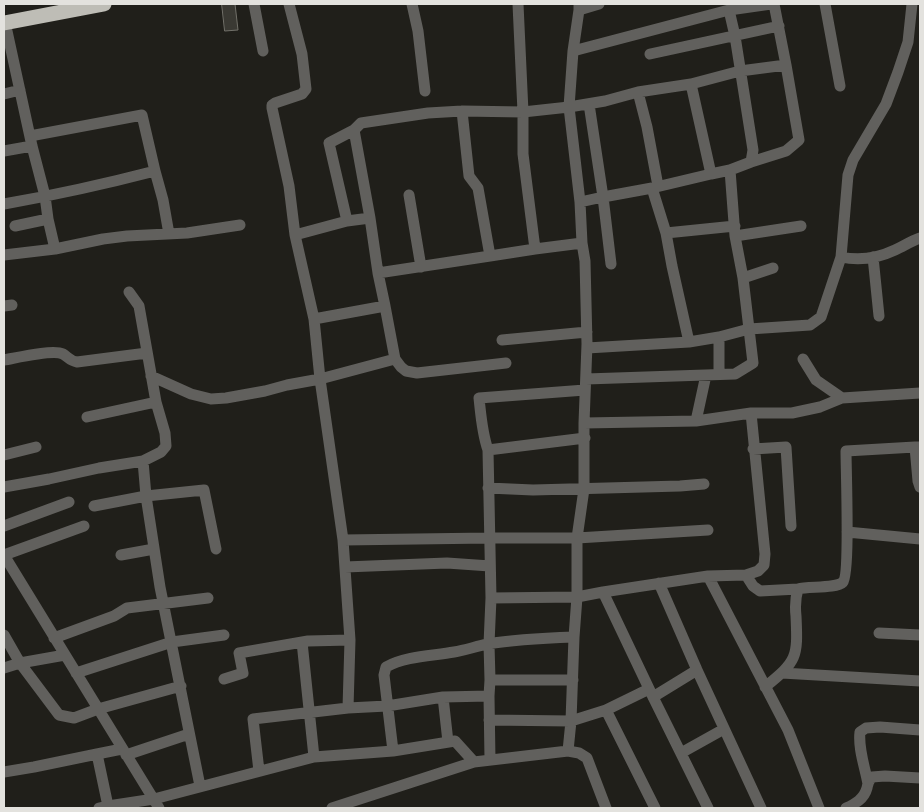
<!DOCTYPE html>
<style>
body{margin:0}
#map{position:relative;width:924px;height:812px;overflow:hidden;background:#201f1a;font-family:"PT Sans",sans-serif}
canvas{display:block}
.frame{position:absolute;inset:0;border:5px solid #e3e2de;pointer-events:none}
</style>
<div id="map">
<canvas width="924" height="812"></canvas>
<div class="frame"></div>
</div>
<script>
const g = document.querySelector('canvas').getContext('2d');
g.lineJoin = 'round';
function paint(path, color) {
  g.fillStyle = color;
  g.fill(path, 'evenodd');
}
function strokePath(path, color, width, dash) {
  g.strokeStyle = color;
  g.lineWidth = width;
  g.lineCap = dash ? 'butt' : 'round';
  g.setLineDash(dash || []);
  g.stroke(path);
}
const building = new Path2D(`
 M222,4H235L238,30L225,31Z`);
paint(building, '#3a3933');
strokePath(building, '#72716a', 1);
strokePath(new Path2D(`
 M254,4L263,51
 M289,4L302,54L306,89L302,94L275,103L272,105V108L289,186L295,235L314,319L320,379L343,540L350,640L348,708
 M412,4L418,31L425,91
 M518,4L523,112V154L535,249L582,243
 M825,4L840,86
 M579,10L599,4
 M729,10L735,36L753,150L751,162
 M5,22L32,146L45,196L48,219L55,249L103,239L127,236L187,233L240,225
 M573,51L729,10L771,4
 M650,54L779,26
 M638,92L647,127L658,186
 M4,94L20,90
 M589,104L603,197L652,188L711,174L691,84L740,71L786,65L774,4
 M354,130L370,218
 M4,151L32,146
 M730,170L751,162L786,151L799,140L786,65
 M155,171L163,200L169,234
 M711,174L730,170L735,236L743,278L749,329L719,337V374
 M652,188L666,233L672,266L689,342
 M409,195L421,267
 M580,202L603,197L611,264
 M4,204C55,195 105,184 155,171L142,115L30,136
 M15,226L48,219
 M666,233L735,226
 M295,235L347,221
 M735,236L801,226
 M4,255L55,249
 M490,256L535,249
 M841,257C859,261 878,258 895,250C904,246 911,241 920,238
 M873,257L879,316
 M378,273L490,256L478,188L469,176L462,111
 M743,278L773,268
 M4,306L12,305
 M385,306L378,273L370,218L347,221L329,143L354,130L361,123L428,113L462,111L523,112L569,107L605,101L638,92L691,84
 M314,319L385,306L395,359L401,367L406,371L417,373L506,363
 M502,340L587,332
 M587,348L689,342L719,337
 M803,359L816,380L842,398L920,393
 M4,360C16,358 53,349 63,354C68,357 70,361 77,362L147,353
 M151,376L191,394L211,399L226,398L265,391L287,385L320,379L395,359
 M586,379L735,374L753,363L749,329L810,325L821,317L841,257L848,175L853,160L886,104L898,72L908,42L912,4
 M751,413H792L820,407L842,398
 M87,417L156,402
 M584,423L696,421
 M920,447H915L918,481L920,487
 M753,449L786,447L791,526
 M488,450C482,433 481,416 479,398L585,390
 M4,455L36,447
 M143,461L146,496L160,587L200,786
 M4,487L49,479L99,468L143,461L161,452L166,446L165,433L156,402L139,306L129,292
 M488,488L533,490L680,486L704,484
 M94,506L146,496L204,490L216,549
 M4,526L69,502
 M847,532L920,539
 M343,540L489,538H577L708,530
 M4,555L159,808
 M4,555L84,526
 M121,555L154,549
 M345,567L447,563L490,566
 M746,575L753,586L760,591L798,589
 M708,576L788,730L819,808
 M659,583L697,670L761,808
 M603,592L653,697L708,808
 M491,598L488,450L585,438
 M879,633L920,635
 M4,635L20,663L59,715L74,718L98,709L181,686
 M54,638L114,616L127,608L208,598
 M302,642L314,757
 M4,668L20,663L65,655
 M76,673L172,642L224,635
 M782,673L920,681
 M224,679L243,673L239,653L308,641L350,640
 M490,680H573
 M765,687C797,661 798,658 796,616C795,607 795,599 798,589C808,586 836,589 843,582C850,574 846,469 846,451L915,447
 M443,697L448,742
 M653,697L697,670
 M606,710L649,689
 M489,720L571,721L606,710L655,808
 M393,751L384,675L386,667C406,656 432,656 454,652C466,650 477,646 488,644C516,639 545,638 574,637
 M568,751L571,721L574,637L577,597V538L584,489V423L587,344L585,261L582,243L580,202L569,107L573,51L579,10V4
 M681,753L724,729
 M97,754L122,749
 M126,755L189,734
 M490,760L489,696L490,680L489,644L491,598L577,597L603,592L708,576L746,575L758,571L764,565L765,554L751,413L696,421L706,375
 M259,771L253,719L348,708L387,706L443,697L489,696
 M4,772L34,767L97,754L108,806
 M868,784C865,767 858,749 860,732L866,728L880,727L920,730
 M99,808L108,806L154,799L314,757L393,751L455,741L474,762L568,751L579,753L587,758L606,808
 M332,808L474,762
 M846,808C855,804 864,799 867,788C868,783 868,781 872,777L885,776L920,778`), '#61605d', 11);
strokePath(new Path2D(`
 M4,23L104,4`), '#bebdb6', 15);
</script>
